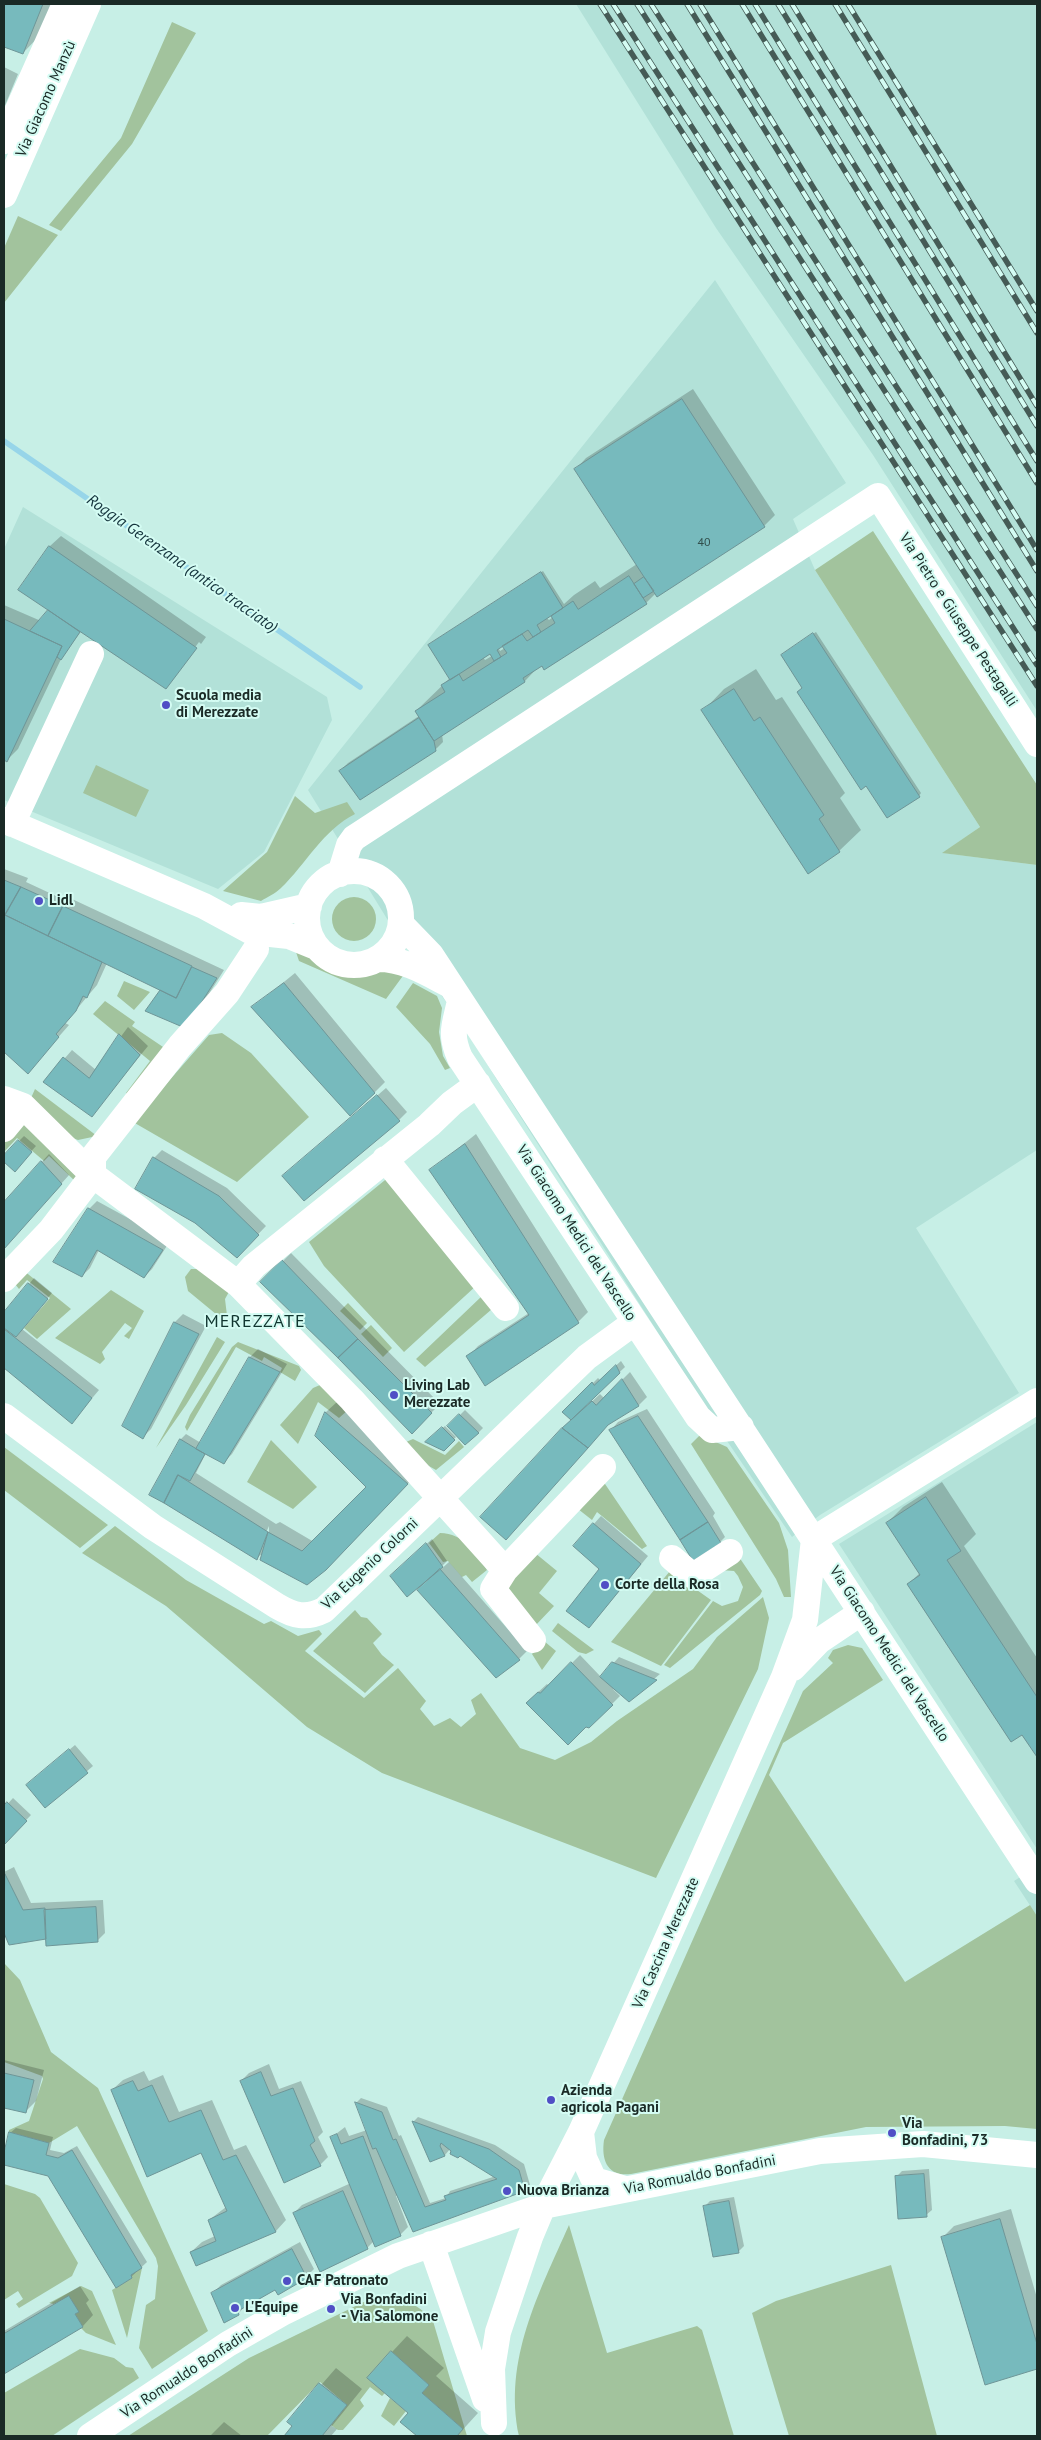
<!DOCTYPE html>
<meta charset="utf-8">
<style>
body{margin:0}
#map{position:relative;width:1041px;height:2440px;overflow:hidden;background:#c7efe6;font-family:"PT Sans",sans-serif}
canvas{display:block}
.frame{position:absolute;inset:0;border:5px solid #1a2a26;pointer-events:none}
</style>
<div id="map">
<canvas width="1041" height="2440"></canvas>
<div class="frame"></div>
</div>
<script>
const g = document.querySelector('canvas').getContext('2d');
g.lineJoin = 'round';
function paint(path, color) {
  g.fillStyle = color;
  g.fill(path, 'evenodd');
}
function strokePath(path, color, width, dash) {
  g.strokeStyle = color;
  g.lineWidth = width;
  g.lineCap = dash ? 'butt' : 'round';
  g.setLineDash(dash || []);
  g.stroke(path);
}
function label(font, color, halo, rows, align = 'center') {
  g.font = font + ' "PT Sans",sans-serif';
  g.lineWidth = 4;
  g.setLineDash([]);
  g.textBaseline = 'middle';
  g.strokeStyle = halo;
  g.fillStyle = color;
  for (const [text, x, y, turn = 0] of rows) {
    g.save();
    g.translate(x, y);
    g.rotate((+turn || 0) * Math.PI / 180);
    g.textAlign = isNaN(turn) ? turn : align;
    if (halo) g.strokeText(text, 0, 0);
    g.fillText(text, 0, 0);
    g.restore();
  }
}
paint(new Path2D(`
 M576,4H1037V711L873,455L716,228Z
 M715,280L846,483L793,519L815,570L980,827L943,853L1037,865V1150L916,1228L1019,1393L820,1515L792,1537L723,1435L457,1017L392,927L308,790Z
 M23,507L327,697L332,720L264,852L218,889L4,800V549Z
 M1037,1422V1849L839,1544Z
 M1037,1866V1916L1014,1881Z`), '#b2e1d8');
paint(new Path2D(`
 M172,22L196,33L132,144L61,231L49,225L121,138Z
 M18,216L58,235L4,303V248Z
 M873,531L1037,785V865L942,853L980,827L815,570Z
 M96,765L149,790L136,817L83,793Z
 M295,796L315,813L347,802L355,814C323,830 306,864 281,888C275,894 267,897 261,901L223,891L267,852Z
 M332 919a22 22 0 1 1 44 0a22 22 0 1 1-44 0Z
 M295,949L334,971L349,974L386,970L405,973L386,999L299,961Z
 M124,981L150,992L134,1010L117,996Z
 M413,983L437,996L442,1008L439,1032L443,1056L450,1068L445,1070L430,1044L396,1007Z
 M105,1001L135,1022L132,1026L169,1051L132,1098L126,1093L150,1061L93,1014Z
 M222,1033L251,1053L309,1117L237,1182L133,1122L209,1035Z
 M35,1089L97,1136L78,1140L70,1137L31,1098Z
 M28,1122L81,1172L78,1184L49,1156L44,1161L17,1138L4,1152V1133Z
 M390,1176L477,1285L404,1352L324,1266L309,1242Z
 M191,1269H202L230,1290L225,1299L228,1324L188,1291L185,1277Z
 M23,1270L71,1309L37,1339L24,1328L50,1298L27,1280L19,1289L11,1279Z
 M111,1290L144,1311L129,1339L124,1336L132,1328L125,1323L102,1352L105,1359L100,1364L55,1338Z
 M482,1296L492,1309L425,1367L416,1359Z
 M348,1303L367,1323L360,1330L340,1311Z
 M371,1325L392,1348L383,1357L361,1334Z
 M217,1337L225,1342L186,1405L156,1448Z
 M238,1342L299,1366L301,1370L295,1381L280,1372L282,1368L264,1357L262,1361L236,1347L187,1431L185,1427L190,1415L232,1347Z
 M320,1385L348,1410L339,1418L318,1402L298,1444L280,1425L313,1388Z
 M700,1435L727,1447L779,1523L788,1550L791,1597H784L776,1579L691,1444Z
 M413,1439L445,1455L459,1441L464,1447L436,1470L427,1465L406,1442Z
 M271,1440L317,1487L293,1509L247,1482Z
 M4,1447L108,1525L80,1548L4,1490Z
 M603,1481L647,1546L642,1549L597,1512L592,1520L578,1509Z
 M115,1526L186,1580L264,1624L271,1621L298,1636L319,1630L322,1634L305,1651L364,1698L398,1668L426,1701L420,1709L434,1726L450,1718L461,1727L476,1714L471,1700L481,1693L520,1748L555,1760L591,1742L617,1721L693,1669L717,1637L763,1597L769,1618L758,1669L656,1878L382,1773L307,1727L166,1606L82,1553Z
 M440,1533C464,1534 475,1550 487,1570L472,1582L466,1575L462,1577L448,1561L443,1562L429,1543Z
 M535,1553L557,1571L539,1593L554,1606L535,1626L504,1588Z
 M739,1557L762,1591L760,1595L670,1668L664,1665L713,1601L722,1606L738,1601L743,1587L738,1576L734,1571L720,1570Z
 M670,1571L711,1600L661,1666L611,1642Z
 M355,1610L361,1617L367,1618L382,1634L373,1643L382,1655L394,1665L365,1693L313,1651Z
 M558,1623L594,1650L586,1654L578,1652L552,1631Z
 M544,1641L556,1651L542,1670L532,1654Z
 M848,1645L862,1648L883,1680L783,1743L769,1775L905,1982L1030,1905L1037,1916V2129L1005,2126L866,2127L631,2174C608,2177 601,2161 604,2140L803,1691L833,1663L828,1658L833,1650Z
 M4,1963L20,1980L51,2052L98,2088L208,2331L152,2369L139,2348L146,2305L155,2299L158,2266L156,2258L77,2126L49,2143L9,2132V2130L29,2121L43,2079L42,2076L4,2062Z
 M4,2184L35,2194L40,2198L78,2263L72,2276L19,2308L16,2304L23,2299L18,2291L4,2300Z
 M569,2225L607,2353L697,2326L702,2330L734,2436H519C503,2360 539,2293 569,2225Z
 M891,2265L937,2436H789L752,2313L776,2301Z
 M142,2268L127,2338L112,2290L132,2278L131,2275Z
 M81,2286L92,2291L116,2345L86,2333L81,2328L83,2327L75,2314L78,2312L69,2296L54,2304L49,2303Z
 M385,2295C402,2296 422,2307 433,2321L467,2436H457L463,2429L422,2393L429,2385L391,2351L368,2378L385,2393L382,2396L370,2387L360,2400L364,2406L343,2430H338L331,2425L347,2405L320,2382L267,2436H128L249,2358L372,2298Z
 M80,2349L114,2358L126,2367L133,2368L139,2378L52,2436H4V2393Z
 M390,2398L406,2411L394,2426L381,2416Z`), '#a2c39d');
paint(new Path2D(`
 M4,4H55L44,31L23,53L4,45Z
 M4,67L18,74L4,108Z
 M693,389L775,515L764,526L657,595L656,593L646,603L540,665L525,681L442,734L443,742L435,750L340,771L348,763L419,716L416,711L450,678L429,645L431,643L543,571L564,604L574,595L595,581L600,588L637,564L576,469L586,458ZM556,612L553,617L549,620L546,617ZM503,645L505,648L500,651L498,647ZM490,652L492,656L485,660L483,657Z
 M61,536L206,637L201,644L199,642L173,677H175L165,687L81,631L62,657L18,749L7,760L4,759V605L41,621L50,610L20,590L50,546Z
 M816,632L921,793L919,796L804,688L784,653Z
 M756,669L776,700L782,697L845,793L840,798L861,830L839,851L703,711L724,689Z
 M4,869L28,878L26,882L69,902L72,899L224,970L193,1019L162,990L107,963L97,985L65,1023L69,1025L28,1072L4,1050Z
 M295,973L385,1082L374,1093L253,1007Z
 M128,1027L148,1046L92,1115L45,1081L72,1050L96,1070Z
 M386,1088L407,1112L399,1120L292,1169Z
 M476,1134L588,1312L578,1322L468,1357L478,1346L529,1313L431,1170Z
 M24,1136L36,1146L14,1170L4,1160V1156Z
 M162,1150L227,1188L266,1226L245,1248L154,1158Z
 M49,1154L69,1175L4,1248V1203Z
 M97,1201L170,1241L152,1269L144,1277L99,1250L90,1268L82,1276L89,1209Z
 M291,1253L440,1404L412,1432L262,1282Z
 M34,1278L52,1293L22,1329L99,1390L72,1422L4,1366V1314Z
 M183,1314L206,1326L151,1429L143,1437L124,1425L175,1322Z
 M258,1349L287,1364L232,1454L224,1462L206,1453L196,1473L276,1524L280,1522L314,1542L368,1487L316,1436L326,1412L337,1402L418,1473L337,1558L264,1552L257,1558L151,1495L181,1439L186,1434L201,1443L250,1357ZM269,1526V1532L266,1538L264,1537Z
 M621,1361L625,1367L586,1404L587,1406L600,1394L604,1398L630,1372L647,1397L639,1405L609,1423L572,1420L564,1412L598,1378L600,1380Z
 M647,1409L715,1513L713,1516L725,1537L720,1542L611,1430L618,1422Z
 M465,1410L483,1428L478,1433L449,1426Z
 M445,1426L456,1437L444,1449L427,1441Z
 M942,1482L976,1534L964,1546L1037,1658V1755L908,1584L920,1573L887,1523L903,1507Z
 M601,1516L648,1556L597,1618L601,1568L574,1546Z
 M432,1539L447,1561L441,1567L397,1571Z
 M449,1562L527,1651L519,1659L427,1582Z
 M580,1655L601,1677L619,1657L660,1674L629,1700L614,1688L613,1689L620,1696L589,1727L535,1695L547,1684L549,1686Z
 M75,1745L93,1766L45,1807L33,1780Z
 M13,1798L31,1815L4,1843V1808Z
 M14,1867L31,1903L103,1900L105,1933L97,1941L47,1937L10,1944L4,1930V1872Z
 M4,2060L44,2070L36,2101L25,2112L4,2107Z
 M269,2064L279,2089L301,2081L323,2132L318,2137L328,2157L320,2165L241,2081L249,2073Z
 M144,2071L149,2081L163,2075L179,2112L212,2100L234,2150L246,2145L286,2220L276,2231L197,2264L191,2252L202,2242L215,2236L209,2220L226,2207L202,2151L112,2090L123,2080Z
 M361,2098L387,2107L399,2136L401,2135L430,2203L446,2198L450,2191L496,2176L450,2149L445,2155L431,2161L413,2122L418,2117L495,2145L524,2164L530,2185L524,2190L414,2230L398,2195L396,2196L408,2227L400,2235L374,2241L367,2248L294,2213L302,2205L351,2183L332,2137L345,2127L349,2136L367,2130L356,2103Z
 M16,2128L53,2137L50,2150L64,2153L77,2146L147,2262L131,2277L49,2175L4,2163L10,2133Z
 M929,2169L932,2210L926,2215L897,2176L902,2171Z
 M734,2197L744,2246L739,2251L704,2207L710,2201Z
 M1011,2209L1037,2298V2368L986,2383L943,2237L954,2226Z
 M300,2242L314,2269L306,2277L275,2288L246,2305L238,2314L213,2293L221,2285Z
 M80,2286L89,2300L86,2303L93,2315L83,2326L4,2373V2331Z
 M407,2336L444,2368L436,2376L478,2413L457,2436H418L402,2422L410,2413L392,2352Z
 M336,2368L362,2389L332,2426L337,2429L331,2436H285L294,2426L289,2422Z
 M224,2422L242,2436H210Z`), '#0003');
strokePath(new Path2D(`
 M4,441L360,687`), '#97d5e9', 5.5);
const building = new Path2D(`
 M4,4H43L23,54L4,47Z
 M682,399L765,527L657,597L574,469Z
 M49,546L197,648L166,689L18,590Z
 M541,572L563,608L537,625L541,632L533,637L528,630L497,650L501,657L494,661L490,654L450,680L428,645Z
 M629,576L647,604L544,670L542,666L523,678L525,682L434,741L415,711L445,692L441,685L459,674L463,681L507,653L502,646L522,634L527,641L555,623L551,616L573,601L578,609Z
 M644,577L654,591L643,598L634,584Z
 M48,610L80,632L61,660L57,657L62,646L30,631Z
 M4,619L62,646L7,762L4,760Z
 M813,633L920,797L887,818L866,786L861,790L797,692L802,688L781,655Z
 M734,689L754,721L760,717L824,815L819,819L840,852L808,874L701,710Z
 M419,718L434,741L436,751L360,800L339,771Z
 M4,880L21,887L4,917Z
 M21,887L63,906L48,936L5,915Z
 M63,906L192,966L176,998L48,936Z
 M5,915L102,962L87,998L83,996L76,1011L56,1034L59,1037L28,1074L4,1052Z
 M192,967L217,978L185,1028L145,1011L160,990L176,998Z
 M284,983L375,1093L350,1116L251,1007Z
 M119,1034L140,1055L92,1117L43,1082L63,1057L89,1078Z
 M377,1095L400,1121L304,1201L282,1176Z
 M18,1140L32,1152L15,1172L4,1162V1155Z
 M465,1144L579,1323L485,1386L466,1356L529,1315L429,1170Z
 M153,1157L219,1196L259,1235L237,1258L195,1223L135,1189Z
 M41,1161L62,1184L4,1249V1202Z
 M88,1208L163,1250L144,1278L97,1250L82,1277L53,1262Z
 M282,1260L358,1339L338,1358L260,1282Z
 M28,1283L48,1299L16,1337L4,1328V1312Z
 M174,1322L199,1334L143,1439L122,1426Z
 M4,1329L92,1398L72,1424L4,1368Z
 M358,1339L432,1413L412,1434L338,1358Z
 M249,1357L280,1372L224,1464L196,1449Z
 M616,1365L620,1373L571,1420L562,1412L592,1382L594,1385Z
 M622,1379L639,1406L608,1425L588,1448L562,1428L592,1401L596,1405Z
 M325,1412L408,1484L326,1570L307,1585L260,1560L268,1532L302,1551L366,1487L315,1436Z
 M459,1414L479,1433L465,1445L447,1426Z
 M638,1416L708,1522L680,1540L609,1430Z
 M442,1427L455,1440L444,1451L425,1442Z
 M562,1428L588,1448L506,1540L480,1517Z
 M180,1439L205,1454L190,1481L178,1475L164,1503L149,1495Z
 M178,1475L268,1532L257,1560L164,1503Z
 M926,1497L961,1551L947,1560L1037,1697V1757L1022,1735L1011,1742L907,1584L920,1575L886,1523Z
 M708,1522L721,1543L693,1561L680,1540Z
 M593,1523L641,1564L589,1628L566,1611L599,1569L573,1546Z
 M426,1543L443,1567L407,1597L390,1576Z
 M440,1569L520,1660L496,1678L417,1590Z
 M571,1662L613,1705L589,1728L586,1727L568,1745L526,1703L538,1692L540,1693Z
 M612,1662L657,1680L629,1702L600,1677Z
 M69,1749L88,1773L45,1808L26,1785Z
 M7,1802L27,1821L4,1845V1806Z
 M5,1874L23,1910L45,1908L46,1939L9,1945L4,1933Z
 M96,1907L98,1942L46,1946L44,1910Z
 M261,2072L271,2096L293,2088L315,2141L310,2145L321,2166L284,2183L240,2081Z
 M4,2073L34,2080L26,2113L4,2108Z
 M133,2081L138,2091L152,2085L169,2122L201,2110L223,2160L236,2155L276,2232L196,2266L190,2252L216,2241L208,2220L227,2211L201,2153L147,2177L111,2090Z
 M355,2102L382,2112L393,2140L396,2139L425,2207L446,2200L444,2196L497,2179L460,2156L458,2158L450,2154L451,2151L441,2143L440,2146L445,2156L430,2162L412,2121L489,2149L519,2170L525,2191L413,2232L376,2148L373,2149Z
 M9,2132L49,2143L46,2155L58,2158L72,2150L142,2268L131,2275L132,2278L116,2288L48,2176L4,2165V2153Z
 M337,2134L341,2144L363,2136L401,2236L375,2247L330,2137Z
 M924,2174L927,2217L898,2219L895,2176Z
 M343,2191L368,2249L320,2272L293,2213Z
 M729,2201L739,2253L713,2257L703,2206Z
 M1000,2219L1037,2344V2369L985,2385L941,2237Z
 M292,2249L307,2278L278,2295L275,2290L238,2311L239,2315L224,2323L211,2293Z
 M69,2296L79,2312L75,2314L83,2327L4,2374V2334Z
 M391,2351L429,2385L422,2393L463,2429L457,2436H417L400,2422L408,2413L367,2378Z
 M319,2383L347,2405L322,2436H284L292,2426L287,2422Z`);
paint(building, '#77babd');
strokePath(building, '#6e9597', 1);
strokePath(new Path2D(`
 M4,141L65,4
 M4,195L88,4
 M4,820L204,906L252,932L289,936L316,947
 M12,824L91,654
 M307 918a47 47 0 1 1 94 0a47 47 0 1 1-94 0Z
 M340,874L349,845L354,838L878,496L1037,744
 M241,915L261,917L309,906
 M401,924L431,955L1037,1881
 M378,959C405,959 427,973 450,985
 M460,1001C455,1025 449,1033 460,1058L698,1417L712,1430L741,1427
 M4,1099L23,1106L93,1175L238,1284L352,1400L505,1570L493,1589L533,1640
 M4,1129L23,1106
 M385,1159L506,1308
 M4,1279L51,1230L93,1175V1157L180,1046L227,993L256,949
 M238,1284L254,1266L429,1125L452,1103L478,1084
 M4,1416L153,1527L277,1606C294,1616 306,1619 324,1610L587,1357L635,1322
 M814,1539L1037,1401
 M672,1558L693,1576L730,1552
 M505,1570L603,1467
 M793,1668L819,1641L862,1612
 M581,2132L584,2158L594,2180L625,2189
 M431,2244L485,2399
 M494,2423L492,2369L498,2332L530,2237L543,2206L581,2132L784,1677L805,1620L814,1539
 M90,2436L228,2344L284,2312L398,2256L543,2206L820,2151L923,2144L1037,2155`), '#fff', 26);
const rail = new Path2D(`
 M600,4L1037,686
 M613,4L1037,665
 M637,4L1037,629
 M651,4L1037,606
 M687,4L1037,571
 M700,4L1037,550
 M742,4L1037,483
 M755,4L1037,461
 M778,4L1037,426
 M792,4L1037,406
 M835,4L1037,333
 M848,4L1037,311`);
strokePath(rail, '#455b56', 5.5);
strokePath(rail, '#d4fcf3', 4, [11]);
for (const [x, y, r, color] of [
 [166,705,5,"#504fc5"],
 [39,901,5,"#504fc5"],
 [394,1395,5,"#504fc5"],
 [605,1585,5,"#504fc5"],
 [551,2100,5,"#504fc5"],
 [892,2133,5,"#504fc5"],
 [507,2191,5,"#504fc5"],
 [287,2281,5,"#504fc5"],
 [235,2308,5,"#504fc5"],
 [331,2309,5,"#504fc5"]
]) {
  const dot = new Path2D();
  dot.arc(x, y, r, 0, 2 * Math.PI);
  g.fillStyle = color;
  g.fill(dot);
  strokePath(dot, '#d4fcf3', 2);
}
label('12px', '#314e4c', null, [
 ["40",704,543]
]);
label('15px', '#1a2a26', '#d4fcf3', [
 ["Via Giacomo Manzù",46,99,-66],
 ["Via Pietro e Giuseppe Pestagalli",958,620,57],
 ["Via Giacomo Medici del Vascello",576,1233,57],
 ["Via Eugenio Colorni",370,1564,-43],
 ["Via Giacomo Medici del Vascello",889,1654,57],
 ["Via Cascina Merezzate",666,1943,-66],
 ["Via Romualdo Bonfadini",700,2175,-11],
 ["Via Romualdo Bonfadini",187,2373,-33]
]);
label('bold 15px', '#1a2a26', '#d4fcf3', [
 ["Scuola media",176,696],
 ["di Merezzate",176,713],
 ["Lidl",49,901],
 ["Living Lab",404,1386],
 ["Merezzate",404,1403],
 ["Corte della Rosa",615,1585],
 ["Azienda",561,2091],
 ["agricola Pagani",561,2108],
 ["Via",902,2124],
 ["Bonfadini, 73",902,2141],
 ["Nuova Brianza",517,2191],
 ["CAF Patronato",297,2281],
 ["Via Bonfadini",341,2300],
 ["- Via Salomone",341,2317],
 ["L'Equipe",245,2308]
], 'left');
label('italic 16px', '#14333c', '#d4fcf3', [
 ["Roggia Gerenzana (antico tracciato)",182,564,35]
]);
g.letterSpacing = '1px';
label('18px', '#10352f', '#d4fcf3', [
 ["MEREZZATE",255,1322]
]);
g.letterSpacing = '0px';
</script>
